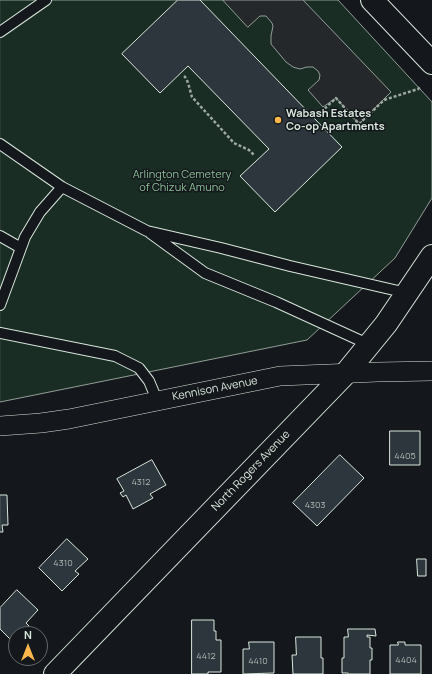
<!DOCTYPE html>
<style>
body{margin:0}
#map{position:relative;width:432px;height:674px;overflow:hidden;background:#14181c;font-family:Manrope,sans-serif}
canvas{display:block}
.north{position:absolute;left:8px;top:626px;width:40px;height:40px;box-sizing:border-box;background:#14181c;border:1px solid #626a69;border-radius:50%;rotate:0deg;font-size:11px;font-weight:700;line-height:16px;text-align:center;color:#d8e6dc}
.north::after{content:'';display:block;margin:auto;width:14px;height:18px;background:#ffb74d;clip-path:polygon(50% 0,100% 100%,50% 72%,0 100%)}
</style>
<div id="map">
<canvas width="432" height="674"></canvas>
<div class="north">N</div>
</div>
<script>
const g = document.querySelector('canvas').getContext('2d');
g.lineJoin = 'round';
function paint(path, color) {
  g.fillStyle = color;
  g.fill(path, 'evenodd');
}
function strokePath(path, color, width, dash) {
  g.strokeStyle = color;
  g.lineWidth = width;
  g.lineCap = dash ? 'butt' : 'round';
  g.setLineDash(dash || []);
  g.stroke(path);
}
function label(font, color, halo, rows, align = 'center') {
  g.font = font + ' Manrope,sans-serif';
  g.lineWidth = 3;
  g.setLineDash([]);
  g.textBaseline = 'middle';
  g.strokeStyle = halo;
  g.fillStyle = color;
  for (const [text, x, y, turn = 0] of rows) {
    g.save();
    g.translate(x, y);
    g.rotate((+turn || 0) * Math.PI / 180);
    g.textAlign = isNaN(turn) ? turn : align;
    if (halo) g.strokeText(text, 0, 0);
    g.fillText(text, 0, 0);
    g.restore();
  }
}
const green = new Path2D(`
 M0,0H338L432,102V198L395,258L307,340L0,402Z`);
paint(green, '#1a2d24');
strokePath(green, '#939e99', 1);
const parking = new Path2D(`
 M223,0H303L391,92L359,124L336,98L323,107L308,90L319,80L320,75L318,71L313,67H307L300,69L293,67L286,62L271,44V36L273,26L272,23L266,16H260L248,27Z`);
paint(parking, '#24282b');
strokePath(parking, '#939e99', 1);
const building = new Path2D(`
 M178,0H200L342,147L275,212L240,176L269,149L188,66L160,93L122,54Z
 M390,431H420V465H390Z
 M340,455L364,478L317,526L293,503Z
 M152,460L166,485L150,494L153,498L133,509L126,495L123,497L120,493L124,491L117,479Z
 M0,495H7L8,525H2L3,532H0Z
 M67,539L88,559L75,571L79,574L62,591L39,568Z
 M417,559H426V576H418Z
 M17,590L38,610L26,623L29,626L21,634H16V639L13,642L0,629V608Z
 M192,620H214V631H216V640H221V672H208V674H192Z
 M348,629H375L376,636L367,635V637H370V648H372V660H370V674H348V673H342V658H344V637H348Z
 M296,637H321V658H323V674H293L292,655H296Z
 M249,642H274V673L243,674V649H249Z
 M398,642H405V645H421V674H390V645H398Z`);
paint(building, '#2c363c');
strokePath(building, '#d8e6dc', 1);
const service = new Path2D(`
 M0,32L46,0
 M0,144L62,187L147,231L221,248L290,266L407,293
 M150,233L205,273L276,302L370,345
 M0,236L21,248
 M0,305L25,237L40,212L62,187
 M0,333L115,356L139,368L149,381L157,400`);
const minor = new Path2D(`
 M0,426L41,423L69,419L280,376L378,372L432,371`);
const tertiary = new Path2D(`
 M55,674L346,373L386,324L432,256`);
const primary = new Path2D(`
 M372,0L432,63`);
strokePath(service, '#d8e6dc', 12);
strokePath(minor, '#d8e6dc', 20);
strokePath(tertiary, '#d8e6dc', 24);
strokePath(primary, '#d8e6dc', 24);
strokePath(new Path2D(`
 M184,76C188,79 190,91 192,97L234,143L249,150L255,156
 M321,112L336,98L359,124L384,100L418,89L421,86`), '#9da8a2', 2.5, [3, 2]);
strokePath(service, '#14181c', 10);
strokePath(minor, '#14181c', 19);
strokePath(tertiary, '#14181c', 22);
strokePath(primary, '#14181c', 22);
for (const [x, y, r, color] of [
 [278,120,4,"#ffb74d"]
]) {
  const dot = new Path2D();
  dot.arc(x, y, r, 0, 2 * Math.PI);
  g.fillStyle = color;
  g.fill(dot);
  strokePath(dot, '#14181c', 1.5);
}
label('9px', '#adbab4', null, [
 ["4405",405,456],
 ["4312",141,482],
 ["4303",315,505],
 ["4310",63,563],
 ["4412",206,656],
 ["4404",406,660],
 ["4410",258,661]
]);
label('bold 11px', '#d8e6dc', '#14181c', [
 ["Wabash Estates",286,114],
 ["Co-op Apartments",286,127]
], 'left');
label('11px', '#8ac095', '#14181c', [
 ["Arlington Cemetery",182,175],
 ["of Chizuk Amuno",182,188]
]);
label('11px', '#d8e6dc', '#14181c', [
 ["Kennison Avenue",215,389,-11],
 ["North Rogers Avenue",251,471,-46]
]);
</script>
